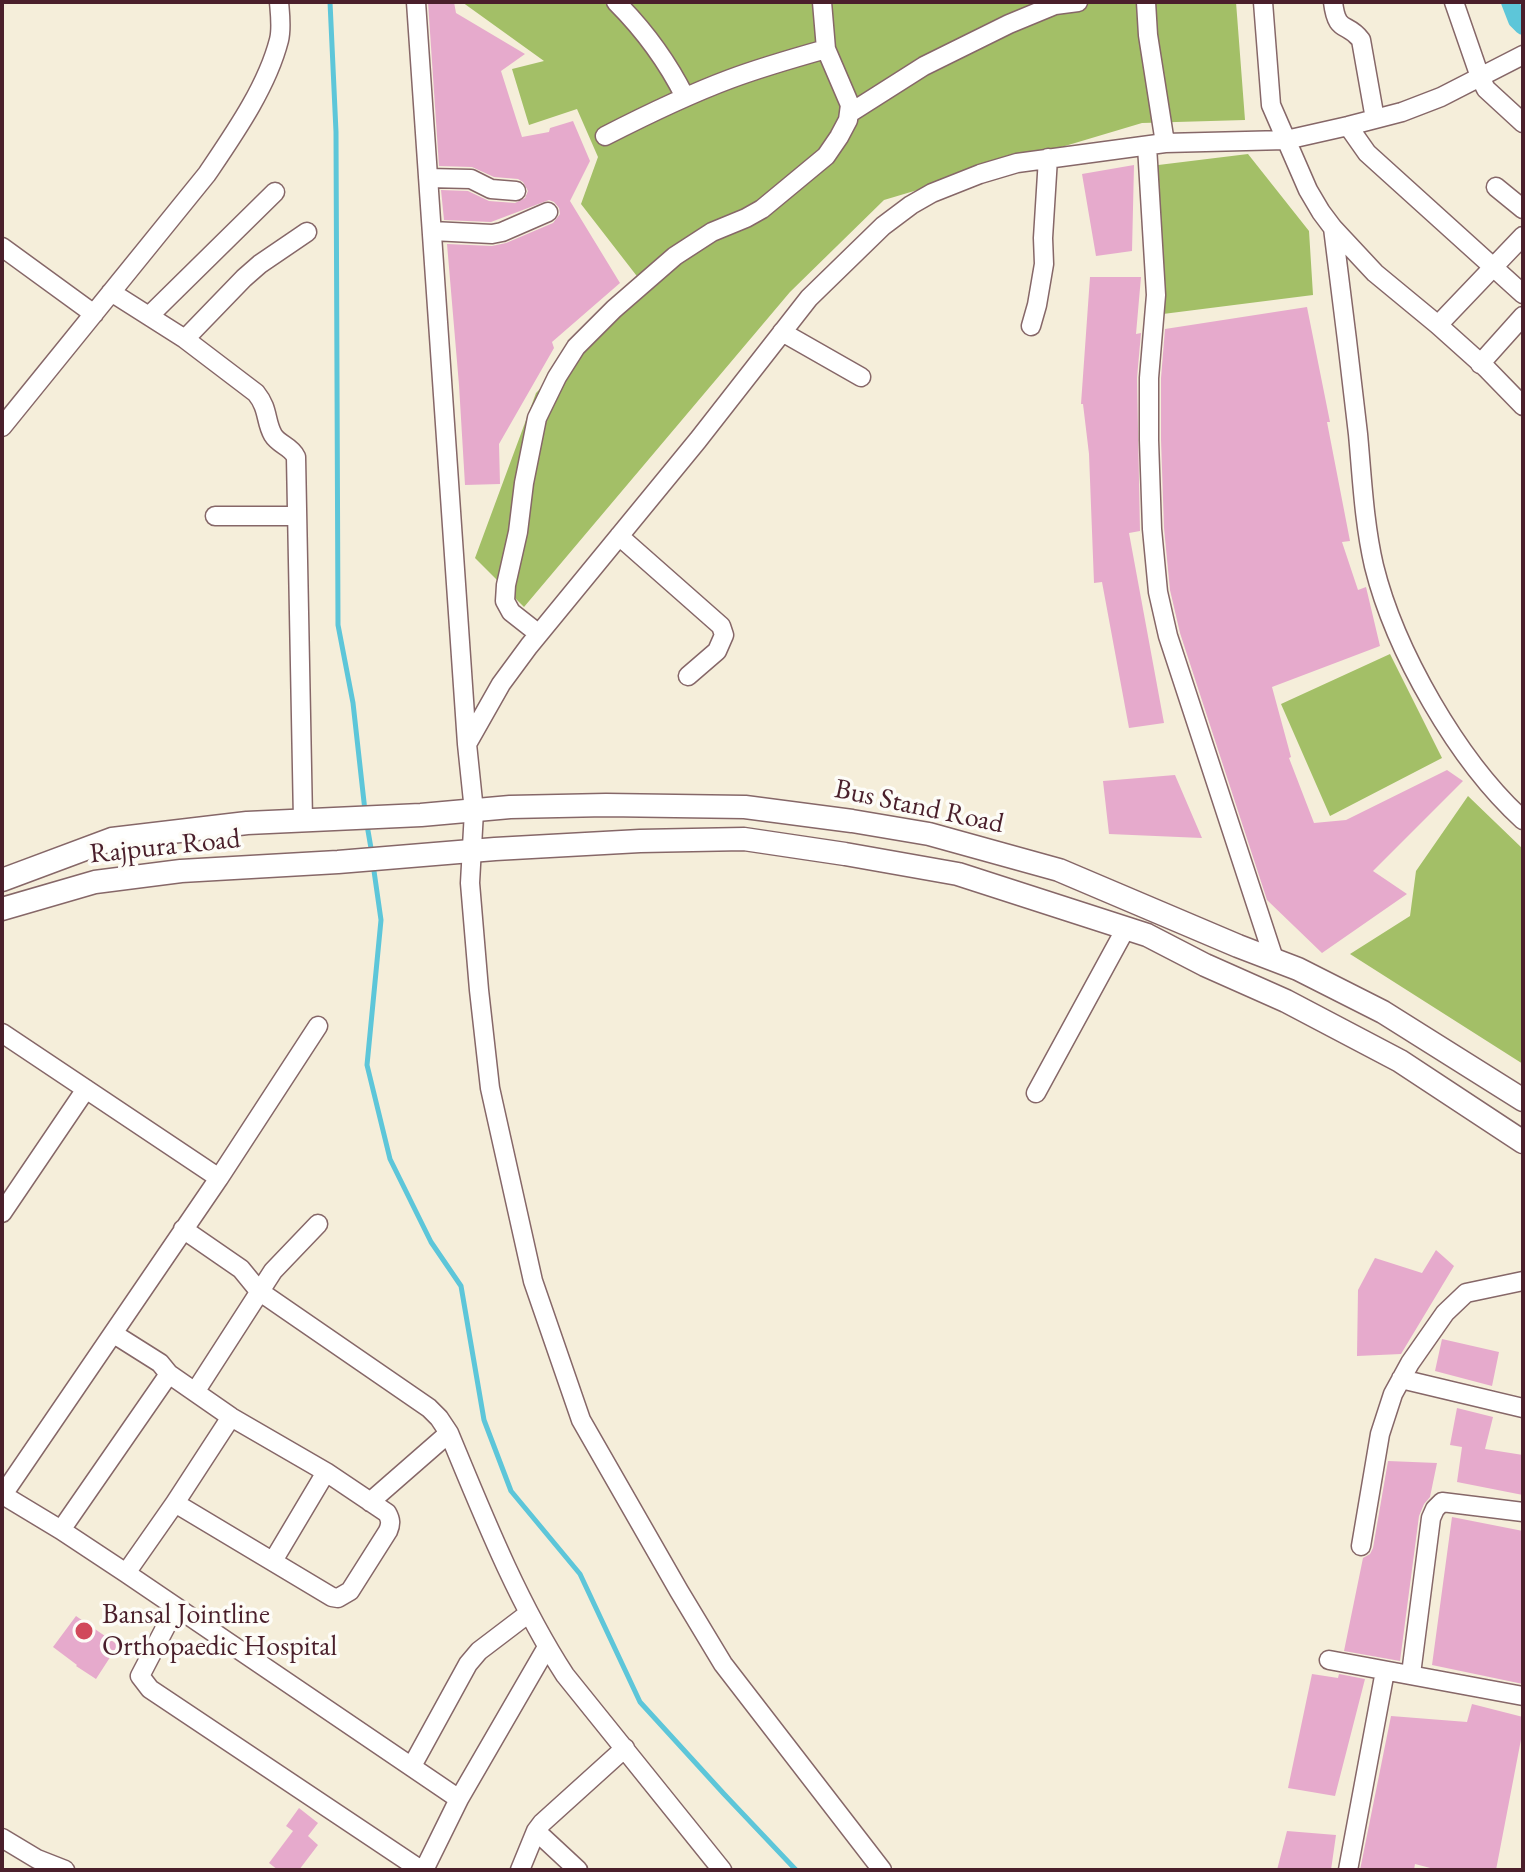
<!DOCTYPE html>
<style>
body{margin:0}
#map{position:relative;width:1525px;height:1872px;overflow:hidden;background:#f5eeda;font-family:"EB Garamond",serif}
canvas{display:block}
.frame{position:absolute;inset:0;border:4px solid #4a1f2b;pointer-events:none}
</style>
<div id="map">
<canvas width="1525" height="1872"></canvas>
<div class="frame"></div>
</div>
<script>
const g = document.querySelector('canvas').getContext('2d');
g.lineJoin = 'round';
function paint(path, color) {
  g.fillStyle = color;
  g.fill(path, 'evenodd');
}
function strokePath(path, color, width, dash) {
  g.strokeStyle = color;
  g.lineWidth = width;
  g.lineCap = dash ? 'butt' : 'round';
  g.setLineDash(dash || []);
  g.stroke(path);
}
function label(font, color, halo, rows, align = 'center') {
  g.font = font + ' "EB Garamond",serif';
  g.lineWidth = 7;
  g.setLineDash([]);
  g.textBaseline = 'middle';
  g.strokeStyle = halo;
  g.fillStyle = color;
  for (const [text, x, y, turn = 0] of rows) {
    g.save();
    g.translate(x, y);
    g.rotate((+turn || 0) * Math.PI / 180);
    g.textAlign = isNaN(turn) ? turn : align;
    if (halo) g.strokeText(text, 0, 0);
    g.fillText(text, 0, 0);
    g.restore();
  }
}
paint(new Path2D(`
 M462,2H1236L1245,120L1142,123L884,200L790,292L524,607L475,558L536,393L643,284L581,204L598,157L577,109L529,125L512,69L544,61Z
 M1248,154L1309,231L1313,295L1163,314L1142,167Z
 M1390,654L1442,758L1330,816L1281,704Z
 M1468,796L1523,849V1064L1350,954L1410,916L1416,871Z`), '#a3bf67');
strokePath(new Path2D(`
 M330,2L336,132L338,625L353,703L365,811
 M367,825L372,854
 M373,864L381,920L367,1065L390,1159L431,1242L461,1286L484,1420L511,1491L580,1574L640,1702L724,1794L796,1870`), '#5dc6d9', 5);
strokePath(new Path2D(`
 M1510,2L1517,20L1523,26`), '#5dc6d9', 18);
paint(new Path2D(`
 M428,2H454L456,13L525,54L501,71L522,137L549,132L550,128L573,121L590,161L570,201L620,283L552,342L554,348L499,444L500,484L465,485L459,385L447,244L492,246L506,243L553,223L560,214L559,208L554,202L549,200L491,222L444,220L441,190L468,191L489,201L515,203L525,198L528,191L523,182L518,179L494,177L472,167L439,166Z
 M1134,165L1132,251L1096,256L1082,174Z
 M1090,277H1141L1136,334L1141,333L1137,378L1140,531L1129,533L1164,723L1129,728L1102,582L1094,583L1089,454L1083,404H1081Z
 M1307,307L1330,422H1327L1350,541L1342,542L1358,590L1366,587L1380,646L1272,687L1291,757L1289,758L1314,823L1346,820L1447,770L1463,781L1373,871L1407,894L1322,953L1267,900L1180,633L1170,590L1164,528L1161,440V378L1165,329Z
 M1175,775L1202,838L1109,834L1103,781Z
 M1436,1250L1454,1266L1401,1354L1357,1356L1358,1290L1375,1258L1422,1273Z
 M1442,1339L1499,1352L1492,1386L1435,1371Z
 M1457,1408L1493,1417L1485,1449L1523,1455V1495L1457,1482L1462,1447L1450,1445Z
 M1388,1461L1437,1463L1430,1497L1424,1504L1419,1516L1400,1661L1344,1651L1363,1558L1370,1554L1373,1548Z
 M1452,1517L1523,1531V1684L1432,1665Z
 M76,1616L118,1645L96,1679L76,1666L77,1665L53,1647Z
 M1312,1674L1338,1678L1339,1674L1365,1679L1335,1796L1288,1788Z
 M1472,1704L1523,1717V1729L1496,1870H1438L1415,1864L1414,1870H1360L1391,1716L1467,1722Z
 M299,1808L318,1823L308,1836L318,1845L299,1870H278L269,1863L293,1831L286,1826Z
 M1287,1831L1336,1835L1331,1870H1277Z`), '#e6aacc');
const minor = new Path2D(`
 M416,2L467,744L474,811L470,883L479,990L490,1088L533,1281L581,1420L679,1591L723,1664L882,1870
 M616,2C643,29 668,63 685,97
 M1146,2L1148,35L1165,143
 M1263,2L1271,105L1308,190L1321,212L1333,228L1375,273L1438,325L1486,368L1523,406
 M1333,2C1337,35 1347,21 1361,40L1375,119
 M1454,2L1480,77L1486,89L1523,123
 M850,113L924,66L1009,24L1055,5L1078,2
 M1348,126L1367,153L1523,294
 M605,136C646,115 687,95 730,79C762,67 794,58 826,49
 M1147,146L1156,295L1149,378V440L1152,529L1158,592L1168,636L1274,959
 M428,178L471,179L491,189L516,191
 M1496,187L1523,209
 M1333,228C1342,297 1350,365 1358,434C1362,477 1364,523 1374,566C1395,651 1458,761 1523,820
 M432,231L492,234L502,232L548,212
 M2,247L94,314
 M111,292L185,339L256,393C269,409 265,421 273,435C279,445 291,446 296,457L303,820
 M149,316L275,192
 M1438,325L1523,236
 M1031,326L1037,305L1044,264L1043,238L1048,158
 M782,332L861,377
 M185,339L244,278L260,264L307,232
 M1480,364L1523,316
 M2,427L207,174C234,134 267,87 279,40C282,28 280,14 279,2
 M215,516H297
 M619,536L721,626L724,635L717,651L688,676
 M539,634L511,612L505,601L506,585L518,532L524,483L537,418L557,377L576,347L614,309L675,256L712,232L746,218L762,209L826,156L839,137L848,120L850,105L826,49L822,2
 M467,744L501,684L529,646L698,440L809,298L883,226L911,205L932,193L980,174L1017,163L1165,143L1286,140L1348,126L1402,112L1441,97L1523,55
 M2,1033L219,1178L2,1496
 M1036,1093L1126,928
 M219,1178L318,1026
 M2,1213L86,1089
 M183,1229L241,1269L259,1291L429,1408L439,1418L449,1433C483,1515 517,1601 565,1675L722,1870
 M114,1334L160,1363L169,1374L231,1417L326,1472L387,1513C391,1520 391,1524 388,1531L350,1591L338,1598L332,1597L175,1503L126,1573
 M1401,1379L1523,1408
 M195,1392L273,1271L318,1224
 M3,1495L61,1530L126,1573L459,1799
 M370,1502L449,1433
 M175,1503L231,1417
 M61,1530L169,1374
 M1361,1546L1380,1434L1393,1394L1410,1363L1445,1313L1466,1293L1523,1281
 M273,1561L326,1472
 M176,1607L140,1676L150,1689L421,1870
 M1329,1660L1523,1696
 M1411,1674L1431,1518L1435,1509L1442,1502L1523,1512
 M412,1766L468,1664L479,1651L529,1613
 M536,1831L578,1870
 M2,1838L37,1859L65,1870
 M424,1870L459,1799L547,1647
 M520,1870L536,1831L542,1823L625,1748
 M1348,1870L1385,1671`);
const major = new Path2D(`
 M2,880L112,839L247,823L421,815L510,807L606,805L745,807L852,821L929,834L1059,870L1238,946L1298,969L1383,1012L1523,1100
 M2,909L95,882L181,871L338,862L495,849L640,841L744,839L845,854L958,874L1147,935L1205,965L1286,1001L1400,1061L1523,1142`);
strokePath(minor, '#866768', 21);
strokePath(major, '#866768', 25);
strokePath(minor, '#fff', 18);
strokePath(major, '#fff', 22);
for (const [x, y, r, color] of [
 [84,1631,10,"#d1495b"]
]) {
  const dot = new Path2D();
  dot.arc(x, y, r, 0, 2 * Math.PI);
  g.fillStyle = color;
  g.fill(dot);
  strokePath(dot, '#fdfcf7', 3);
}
label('28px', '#4a1f2b', '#fdfcf7', [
 ["Bus Stand Road",919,807,12],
 ["Rajpura Road",165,847,-6]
]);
label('28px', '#4a1f2b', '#fdfcf7', [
 ["Bansal Jointline",102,1615],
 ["Orthopaedic Hospital",102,1647]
], 'left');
</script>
